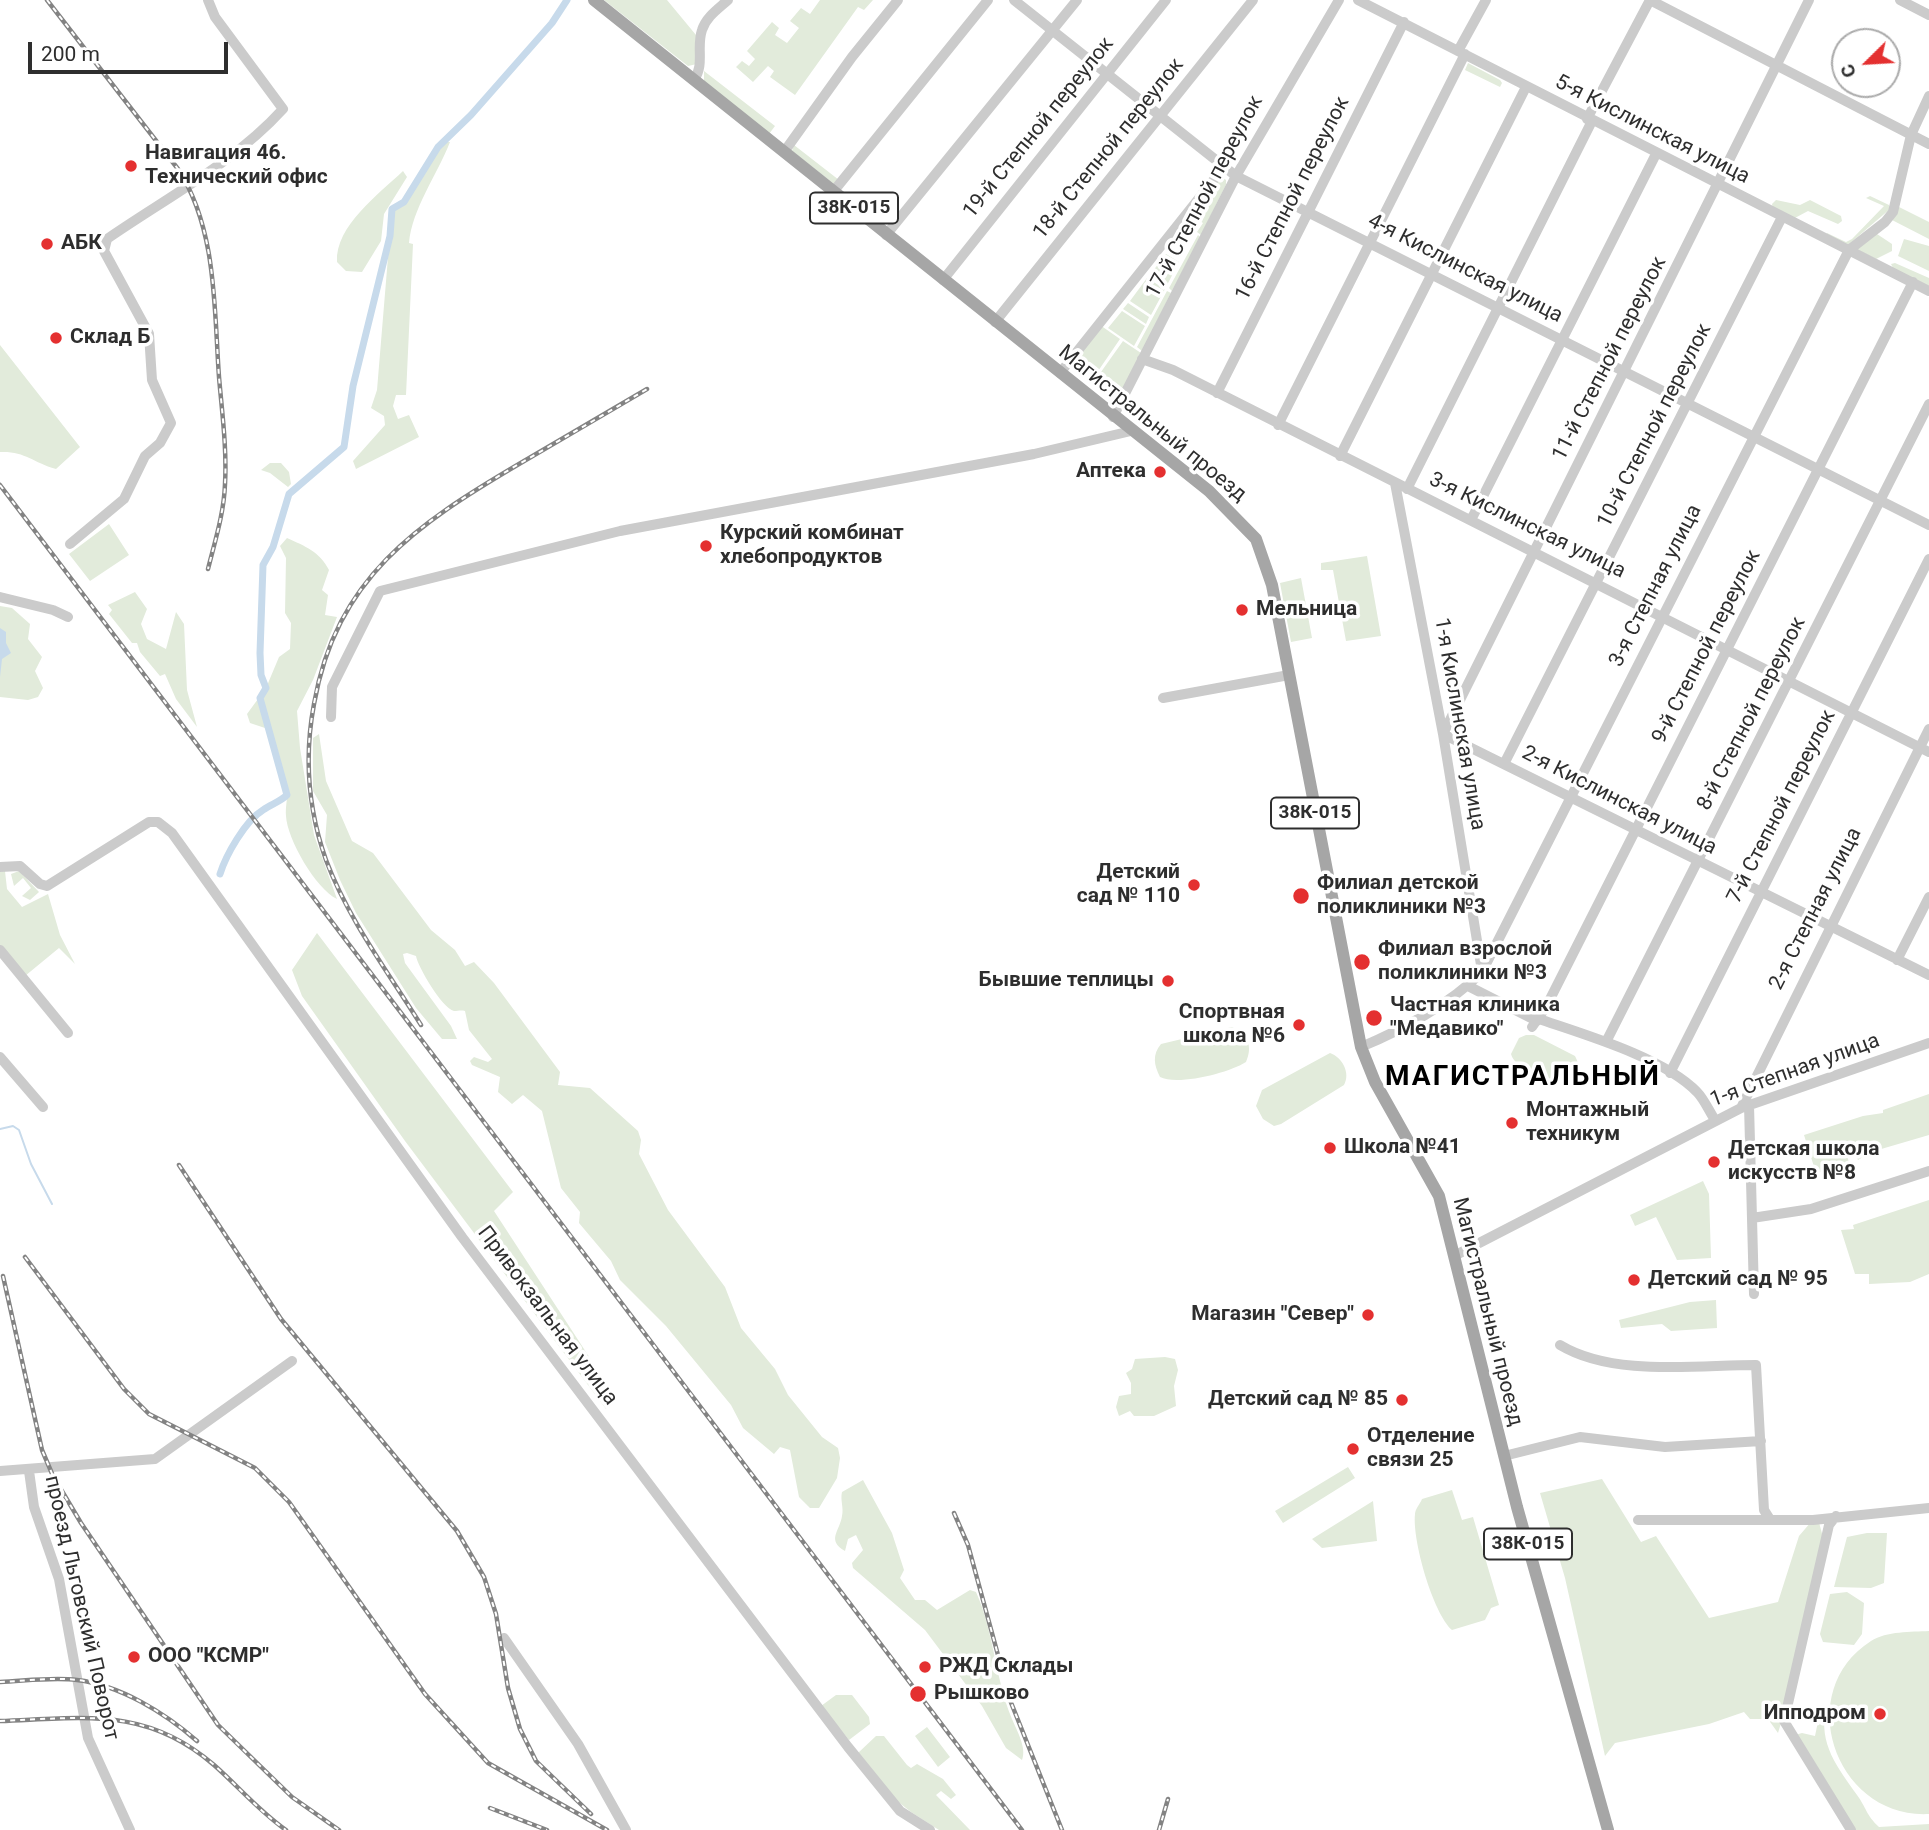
<!DOCTYPE html>
<meta charset="utf-8">
<style>
body{margin:0}
#map{position:relative;width:1929px;height:1830px;overflow:hidden;background:#fff;font-family:Roboto,sans-serif}
canvas{display:block}
.north{position:absolute;left:1831px;top:28px;width:70px;height:70px;box-sizing:border-box;background:#fff;border:2px solid #ababab;border-radius:50%;rotate:246deg;font-size:19px;font-weight:700;line-height:28px;text-align:center;color:#2e2e2e}
.north::after{content:'';display:block;margin:auto;width:24px;height:32px;background:#e43030;clip-path:polygon(50% 0,100% 100%,50% 72%,0 100%)}
.scale{position:absolute;left:28px;top:42px;width:200px;height:32px;box-sizing:border-box;border:4px solid #2e2e2e;border-top:0;padding-left:9px;font-size:21px;line-height:24px;white-space:nowrap;color:#2e2e2e;-webkit-text-stroke:5px #fff;paint-order:stroke}
</style>
<div id="map">
<canvas width="1929" height="1830"></canvas>
<div class="north">С</div>
<div class="scale">200 m</div>
</div>
<script>
const g = document.querySelector('canvas').getContext('2d');
g.lineJoin = 'round';
function paint(path, color) {
  g.fillStyle = color;
  g.fill(path, 'evenodd');
}
function strokePath(path, color, width, dash) {
  g.strokeStyle = color;
  g.lineWidth = width;
  g.lineCap = dash ? 'butt' : 'round';
  g.setLineDash(dash || []);
  g.stroke(path);
}
function label(font, color, halo, rows, align = 'center') {
  g.font = font + ' Roboto,sans-serif';
  g.lineWidth = 7;
  g.setLineDash([]);
  g.textBaseline = 'middle';
  g.strokeStyle = halo;
  g.fillStyle = color;
  for (const [text, x, y, turn = 0] of rows) {
    g.save();
    g.translate(x, y);
    g.rotate((+turn || 0) * Math.PI / 180);
    g.textAlign = isNaN(turn) ? turn : align;
    if (halo) g.strokeText(text, 0, 0);
    g.fillText(text, 0, 0);
    g.restore();
  }
}
paint(new Path2D(`
 M604,0H667L696,35L697,64L688,66Z
 M820,0H873L864,10L858,7L795,95L770,77L774,71L768,66L753,82L736,67L742,61L749,66L755,59L747,51L772,22L779,28L775,35L787,43L799,28L790,21L801,8L810,14Z
 M1468,63L1500,80L1502,83L1500,87L1465,70Z
 M704,71L775,126L769,134L704,81Z
 M446,142H450C437,175 412,209 409,243L413,244L406,395H396L393,406L398,419L409,415L419,437L356,469L353,461L385,425L384,416L371,408L377,390L392,209L404,202L416,178Z
 M794,145L839,180L834,184L792,151Z
 M403,171L407,177L384,214L381,241L362,272L346,271L337,262C335,226 379,194 403,171Z
 M1221,176L1226,180V185L1201,235L1197,232L1203,223L1194,217L1188,225L1182,222Z
 M1870,196L1889,205L1890,209L1848,245L1825,236L1827,233L1846,242L1852,239L1884,206L1866,198Z
 M1776,200L1800,205L1810,200L1841,216L1842,221L1838,224L1808,211L1793,219L1773,209L1772,204Z
 M1897,206L1929,222V239L1892,220Z
 M1877,234L1892,244V251L1876,259L1858,250L1857,245Z
 M1198,235L1200,237L1172,291L1169,288Z
 M1904,239L1929,246V271L1898,256Z
 M1166,254L1179,262L1166,287L1149,276Z
 M1895,263L1929,278V287L1893,268L1891,264Z
 M1147,278L1165,289L1151,315L1130,301Z
 M1167,291L1171,293L1142,351L1137,347Z
 M1128,303L1149,317L1146,324L1123,309Z
 M1122,311L1145,326L1134,346L1108,328Z
 M1100,325L1120,339L1094,377L1073,359Z
 M1123,341L1141,353L1120,397L1096,379Z
 M0,345L80,447L56,469C32,462 25,451 0,452Z
 M270,463H281L289,472L291,484L288,487L270,473L261,470Z
 M109,524L129,555L90,581L69,554Z
 M287,538C305,546 320,552 329,570L322,590L328,595L325,615L337,617L313,680L297,711L300,748L314,835L337,899C316,889 287,839 286,816C285,807 288,798 287,789C283,769 275,749 271,730L250,723L247,714L266,688L279,657L290,649L291,623L285,613L286,558L280,546Z
 M1367,556L1381,636L1346,641L1333,570H1321V563Z
 M1301,578L1312,638L1291,642L1280,583Z
 M135,592L147,609L141,624L147,639L166,649L176,612L184,624L187,690L197,727L176,699L165,674L160,676L140,652L137,643H132L109,614L112,610L108,605Z
 M0,606L12,608L30,624L28,639L42,657L35,671L43,688L38,697L28,700L0,697Z
 M319,734L326,781L352,841L373,853L431,930L455,950L465,966L474,962L494,983L560,1072L558,1085L590,1088L638,1131L641,1140L639,1154L668,1210L725,1287L741,1328L775,1369L788,1395L822,1437L838,1448L840,1458L837,1478L819,1508H810L799,1497L790,1450L780,1447L774,1454L743,1428L731,1405L666,1326L620,1280L611,1261L579,1223L580,1212L561,1188L542,1111L523,1095L512,1104L498,1092L500,1077L472,1065L470,1061L474,1057L488,1062L492,1059L469,1030L465,1011C461,1010 458,1011 454,1011C442,1008 418,967 416,956L407,953L403,954L405,963L451,1026L457,1039H442L416,1008L356,913L340,880L325,842L327,815L313,791V738Z
 M5,871L7,889L22,907L48,894L60,935L75,964L59,948L25,976L0,945V872Z
 M19,871L39,892L30,900L22,896L31,888L23,878L14,886L11,874Z
 M317,933L513,1192L494,1211L614,1395L606,1409L405,1141L302,996L292,970Z
 M1232,1027C1248,1035 1253,1046 1246,1062C1229,1073 1177,1086 1160,1077C1154,1065 1152,1055 1161,1044Z
 M1526,1035H1534L1575,1056C1599,1103 1517,1078 1511,1054L1519,1038Z
 M1330,1053C1342,1057 1351,1073 1344,1085L1281,1124L1274,1126L1263,1119L1256,1106L1262,1090Z
 M1929,1094V1135L1871,1152L1858,1160L1852,1145L1844,1148L1852,1170L1830,1177L1827,1170L1816,1173L1804,1135L1863,1116L1883,1113V1110Z
 M1703,1181L1709,1194L1711,1258L1677,1260L1656,1217L1635,1226L1630,1215Z
 M1929,1200V1274L1910,1282L1869,1284V1274H1855L1841,1230L1854,1229L1853,1225Z
 M1716,1300L1717,1328L1671,1331L1662,1324L1621,1328L1619,1320L1690,1302Z
 M1165,1357L1175,1359L1178,1370L1174,1386L1176,1406L1154,1416H1134L1130,1411L1119,1416L1116,1407L1119,1396L1131,1394V1383L1126,1373L1132,1369L1135,1359Z
 M1348,1467L1355,1478L1283,1523L1275,1511Z
 M1602,1479L1641,1542L1656,1536L1709,1618L1778,1602L1799,1536L1817,1515L1824,1541L1802,1653L1778,1733L1768,1719H1750L1744,1712L1709,1724L1615,1743L1605,1756L1565,1578L1540,1493Z
 M863,1480L892,1533L904,1570L900,1578L915,1600H925L937,1610L970,1590L976,1592C994,1632 995,1678 1012,1719C1017,1731 1027,1748 1022,1760L1006,1748L982,1706L925,1630L853,1568L852,1563L863,1550L856,1535L848,1539L845,1551C826,1540 840,1531 842,1516C844,1508 840,1500 842,1492Z
 M1452,1490L1462,1520L1473,1517L1499,1605L1491,1608L1485,1620L1452,1630C1433,1613 1412,1540 1415,1514C1415,1509 1420,1504 1422,1499Z
 M1373,1501L1377,1541L1322,1548L1312,1539Z
 M1867,1533H1887L1884,1583L1871,1588L1834,1587L1847,1537Z
 M1847,1592L1864,1603L1862,1634L1854,1645L1823,1642L1820,1634L1830,1594Z
 M1929,1631V1814C1836,1819 1791,1692 1871,1641C1887,1631 1911,1632 1929,1631Z
 M836,1695H852L869,1717L870,1724L849,1740L821,1706Z
 M1826,1708C1818,1744 1838,1768 1857,1795C1866,1807 1866,1815 1879,1827L1929,1824V1830H1854L1795,1735L1802,1733L1815,1736L1820,1712Z
 M927,1727L950,1757L938,1767L915,1736Z
 M876,1736H884L907,1765L911,1768L917,1764L943,1779L956,1795L951,1799L941,1791L936,1795L970,1830H939L911,1812L896,1800L858,1753Z`), '#e2ebdb');
paint(new Path2D(`
 M0,628L6,632V643L11,653L2,659L0,677Z`), '#c7daeb');
strokePath(new Path2D(`
 M0,1129L13,1126L19,1130L31,1164L52,1204`), '#c7daeb', 2);
strokePath(new Path2D(`
 M220,874C226,855 245,821 263,810C271,804 280,802 287,795L260,698L266,688L261,675L260,653L263,565L273,547L289,494L344,447L353,386L390,236L392,209L404,202L438,147L471,115L552,23L567,0`), '#c7daeb', 7);
strokePath(new Path2D(`
 M1014,0L1236,176L1929,525
 M1358,0L1929,291
 M1650,0L1929,144
 M1809,0L1443,734L1929,975
 M1900,0L1929,15
 M1458,51L1486,0
 M694,80C705,64 696,48 702,30C706,17 718,9 728,0
 M1587,119L1650,0
 M784,152L852,57L898,0
 M833,192L988,0
 M886,235L1077,0
 M943,280L1166,0
 M995,322L1253,0
 M1142,359L1173,370L1929,752
 M1060,373L1223,168
 M1217,393L1404,22
 M1113,417L1236,176L1339,0
 M1278,425L1465,54
 M1340,456L1526,87
 M1395,483L1443,734L1482,971
 M1407,489L1592,121
 M1471,520L1656,154
 M70,544L124,499L145,456L160,443L171,423L152,380L149,334L104,251L107,239C166,198 234,163 283,109L215,17L208,0
 M0,597L53,610L68,617
 M1163,698L1289,675
 M331,717L332,687L380,591L620,531L1034,454L1131,431
 M1504,764L1782,217
 M0,867L20,866L40,884L47,886L149,822H158L172,833L462,1237L848,1747L900,1811L930,1830
 M0,950L68,1033
 M1897,960L1929,897
 M1468,986L1537,1021
 M1539,1019C1583,1034 1665,1058 1697,1092C1704,1099 1709,1111 1715,1120
 M1532,1027L1546,1007L1913,282
 M1607,1040L1929,404
 M1361,1047C1402,1030 1450,1004 1482,972L1849,250L1885,222L1893,212L1911,135L1929,96
 M0,1057L43,1107
 M1670,1073L1929,559
 M1749,1105L1754,1294
 M1741,1108L1929,729
 M1752,1218L1811,1209L1929,1171
 M1454,1256L1741,1108L1929,1043
 M1560,1345C1613,1377 1696,1365 1756,1365L1764,1510L1769,1518
 M1504,1456L1580,1437L1665,1447L1761,1441
 M0,1471L155,1459L292,1361
 M29,1471L34,1507L59,1579L88,1738L130,1830
 M1836,1516L1829,1525L1784,1721L1851,1830
 M1638,1520H1813L1929,1508
 M504,1638L578,1744L626,1830`), '#cbcbcb', 10);
strokePath(new Path2D(`
 M594,0L1209,491L1256,539L1272,585L1361,1047L1375,1082L1439,1196L1517,1507L1608,1830`), '#a6a6a6', 12);
const rail = new Path2D(`
 M47,0L178,169C217,229 214,308 219,377C222,412 227,449 225,484C224,513 215,541 208,569
 M0,485L1022,1830
 M421,1025C388,972 348,919 326,860C308,809 304,757 314,704C336,578 417,524 519,464C562,439 605,414 647,389
 M179,1165L281,1319L457,1531L484,1577L496,1614L508,1688L520,1729L536,1761L591,1814
 M25,1257L124,1389L149,1414L255,1468L289,1502L425,1694L488,1763L607,1830
 M3,1276L42,1450L53,1476L81,1523L218,1725L292,1797L339,1830
 M954,1513L968,1545L998,1655
 M0,1682C25,1681 52,1677 77,1680C120,1685 165,1713 197,1741
 M1008,1695L1062,1830
 M0,1721C83,1718 146,1706 214,1765C239,1787 259,1811 286,1830
 M490,1808L547,1830
 M1159,1830L1168,1799`);
strokePath(rail, '#838383', 4.5);
strokePath(rail, '#fff', 2, [5]);
for (const [x, y, r, color] of [
 [131,166,7,"#e43030"],
 [47,244,7,"#e43030"],
 [56,338,7,"#e43030"],
 [1160,472,7,"#e43030"],
 [706,546,7,"#e43030"],
 [1242,610,7,"#e43030"],
 [1194,885,7,"#e43030"],
 [1301,896,9,"#e43030"],
 [1362,962,9,"#e43030"],
 [1168,981,7,"#e43030"],
 [1374,1018,9,"#e43030"],
 [1299,1025,7,"#e43030"],
 [1512,1123,7,"#e43030"],
 [1330,1148,7,"#e43030"],
 [1714,1162,7,"#e43030"],
 [1634,1280,7,"#e43030"],
 [1368,1315,7,"#e43030"],
 [1402,1400,7,"#e43030"],
 [1353,1449,7,"#e43030"],
 [134,1657,7,"#e43030"],
 [925,1667,7,"#e43030"],
 [918,1694,9,"#e43030"],
 [1880,1714,7,"#e43030"]
]) {
  const dot = new Path2D();
  dot.arc(x, y, r, 0, 2 * Math.PI);
  g.fillStyle = color;
  g.fill(dot);
  strokePath(dot, '#fff', 2.5);
}
for (const [x, y, w] of [
 [854,208,88],
 [1315,813,88],
 [1528,1544,88]
]) {
  const box = new Path2D();
  box.roundRect(x - w / 2, y - 15.5, w, 31, 5);
  g.fillStyle = '#fff';
  g.fill(box);
  strokePath(box, '#2e2e2e', 2);
}
label('bold 19px', '#2e2e2e', null, [
 ["38К-015",854,208],
 ["38К-015",1315,813],
 ["38К-015",1528,1544]
]);
label('21px', '#2e2e2e', '#fff', [
 ["19-й Степной переулок",1039,128,-51],
 ["5-я Кислинская улица",1652,130,27],
 ["18-й Степной переулок",1109,149,-51],
 ["17-й Степной переулок",1205,197,-62],
 ["16-й Степной переулок",1293,199,-63],
 ["4-я Кислинская улица",1465,269,27],
 ["11-й Степной переулок",1610,359,-63],
 ["Магистральный проезд",1152,424,39],
 ["10-й Степной переулок",1655,426,-63],
 ["3-я Кислинская улица",1527,526,26],
 ["3-я Степная улица",1656,586,-63],
 ["9-й Степной переулок",1707,647,-63],
 ["8-й Степной переулок",1752,714,-63],
 ["1-я Кислинская улица",1459,724,80],
 ["2-я Кислинская улица",1619,801,27],
 ["7-й Степной переулок",1782,807,-63],
 ["2-я Степная улица",1816,909,-63],
 ["1-я Степная улица",1795,1071,-20],
 ["Магистральный проезд",1487,1312,76],
 ["Привокзальная улица",547,1316,53],
 ["проезд Льговский Поворот",81,1608,77]
]);
label('bold 21px', '#2e2e2e', '#fff', [
 ["Навигация 46.",145,154],
 ["Технический офис",145,178],
 ["АБК",61,244],
 ["Склад Б",70,338],
 ["Аптека",1146,472,"right"],
 ["Курский комбинат",720,534],
 ["хлебопродуктов",720,558],
 ["Мельница",1256,610],
 ["Детский",1180,873,"right"],
 ["сад № 110",1180,897,"right"],
 ["Филиал детской",1317,884],
 ["поликлиники №3",1317,908],
 ["Филиал взрослой",1378,950],
 ["поликлиники №3",1378,974],
 ["Бывшие теплицы",1154,981,"right"],
 ["Частная клиника",1390,1006],
 ["\"Медавико\"",1390,1030],
 ["Спортвная",1285,1013,"right"],
 ["школа №6",1285,1037,"right"],
 ["Монтажный",1526,1111],
 ["техникум",1526,1135],
 ["Школа №41",1344,1148],
 ["Детская школа",1728,1150],
 ["искусств №8",1728,1174],
 ["Детский сад № 95",1648,1280],
 ["Магазин \"Север\"",1354,1315,"right"],
 ["Детский сад № 85",1388,1400,"right"],
 ["Отделение",1367,1437],
 ["связи 25",1367,1461],
 ["ООО \"КСМР\"",148,1657],
 ["РЖД Склады",939,1667],
 ["Рышково",934,1694],
 ["Ипподром",1866,1714,"right"]
], 'left');
g.letterSpacing = '2px';
label('bold 28px', '#000', '#fff', [
 ["МАГИСТРАЛЬНЫЙ",1523,1078]
]);
g.letterSpacing = '0px';
</script>
